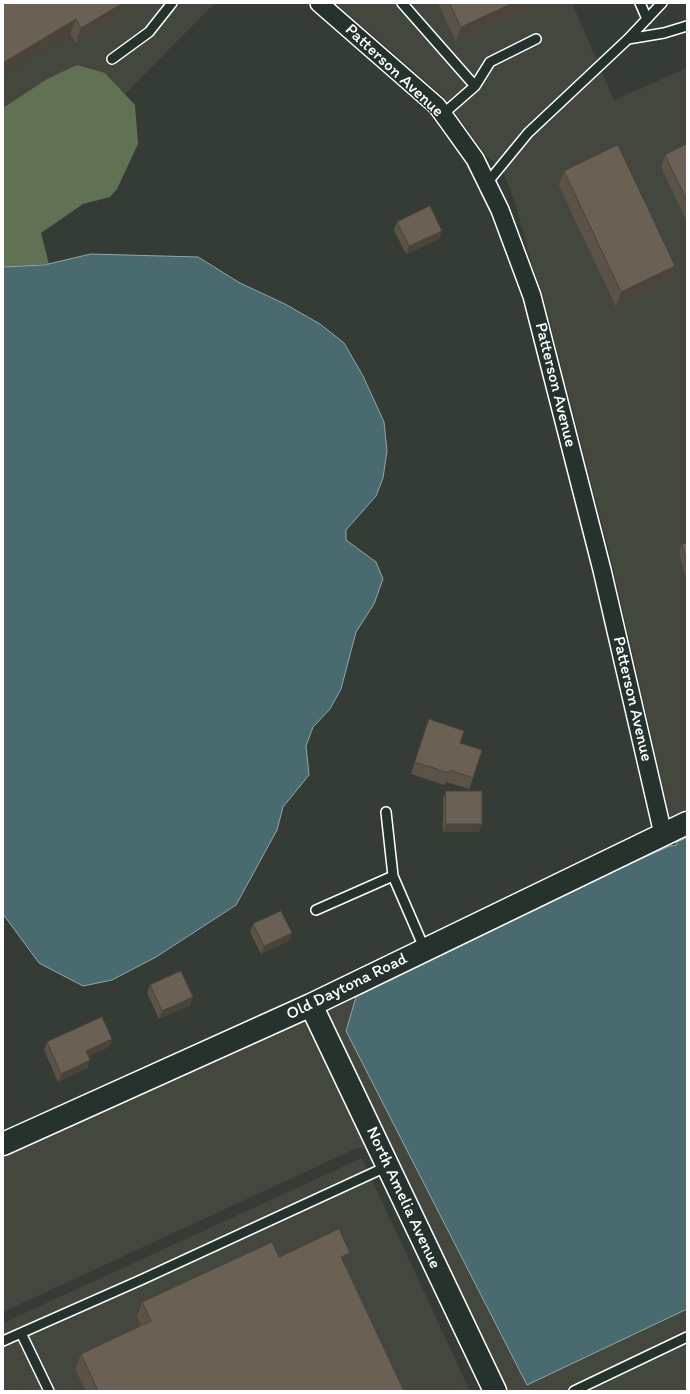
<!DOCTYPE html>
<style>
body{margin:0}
#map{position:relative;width:690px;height:1394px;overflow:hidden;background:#343c35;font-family:Itim,sans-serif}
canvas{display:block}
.frame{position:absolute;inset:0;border:4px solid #fff;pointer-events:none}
</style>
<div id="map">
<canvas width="690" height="1394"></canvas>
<div class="frame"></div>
</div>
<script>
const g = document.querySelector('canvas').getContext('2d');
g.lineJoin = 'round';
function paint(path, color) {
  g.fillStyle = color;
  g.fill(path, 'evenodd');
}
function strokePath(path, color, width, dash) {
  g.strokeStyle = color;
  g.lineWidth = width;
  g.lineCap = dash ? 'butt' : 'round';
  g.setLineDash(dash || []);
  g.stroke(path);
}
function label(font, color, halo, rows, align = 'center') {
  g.font = font + ' Itim,sans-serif';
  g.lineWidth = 3;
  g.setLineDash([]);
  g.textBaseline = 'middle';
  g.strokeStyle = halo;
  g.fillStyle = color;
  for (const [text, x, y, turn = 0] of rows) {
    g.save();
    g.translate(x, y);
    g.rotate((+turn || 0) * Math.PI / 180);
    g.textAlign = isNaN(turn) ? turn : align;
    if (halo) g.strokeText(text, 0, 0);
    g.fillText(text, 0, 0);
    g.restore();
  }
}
paint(new Path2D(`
 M3,3H215L125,94L105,73L47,79L3,108Z
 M336,3H572L614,100L687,68V809L670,817L613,567L543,294L532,265L517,209L504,173L487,156L444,97Z
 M356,997L346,1031L527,1385L687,1309V1391H507L327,1012Z
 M307,1021L368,1151L363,1148H357L3,1312V1158Z
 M362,1158L470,1391H3V1323Z`), '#44473e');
paint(new Path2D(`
 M77,65L105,73L135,105L138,144L117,189L110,197L83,204L41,233L49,264L3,267V108L47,79Z`), '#617254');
const water = new Path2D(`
 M91,254L198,257L240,283L285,304L320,324L344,343L363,376L384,422L387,451L383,478L376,496L346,530V540L376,562L383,579L374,604L356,632L341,689L330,709L313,727L306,746L309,775L283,807L277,830L236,905L156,957L112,980L83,986L39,963L3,914V267L44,265Z
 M687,838V1309L527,1385L346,1031L356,997L636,861L670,846L677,845L676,843Z`);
paint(water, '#496b70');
strokePath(water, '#92a6a9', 1);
const lane = new Path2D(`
 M402,3L475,86L443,114
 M640,3L647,19
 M628,39L662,3
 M112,59L149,32L172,3
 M475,86L490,62L536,39
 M487,183L528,133L628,39L664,33L687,26
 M386,812L393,876L425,950
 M316,910L393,876
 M21,1333L49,1391
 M3,1341L143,1279L388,1166
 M574,1391L687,1337`);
const street = new Path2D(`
 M319,3L437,106L475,159L500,210L532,296L602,570L663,834`);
const secondary = new Path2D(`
 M311,1005L495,1391
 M3,1144L311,1005L687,823`);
strokePath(lane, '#fff', 12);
strokePath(street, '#fff', 20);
strokePath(secondary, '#fff', 25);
strokePath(lane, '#26332d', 9);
strokePath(street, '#26332d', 17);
strokePath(secondary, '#26332d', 22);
paint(new Path2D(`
 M3,3H126L122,16L76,43L70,34Z
 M438,3H534L532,7L456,42Z
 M687,144V222L661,167L665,155Z
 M564,171L670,281L616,307L559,186Z
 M397,222L439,239L406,254L394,230Z
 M687,543V582L679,552L682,544Z
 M429,719L460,743L473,778L469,789L446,782L444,785L411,774Z
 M446,791L479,832H443V799Z
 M253,924L289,941L261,954L250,932Z
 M150,985L193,997L190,1005L159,1019L147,993Z
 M112,1039L109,1047L89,1056L90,1060L87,1068L58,1082L44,1050L47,1042Z
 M279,1257L346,1266L404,1391H86L75,1369L81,1354L141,1325L137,1317L142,1302Z`), '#5b5348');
paint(new Path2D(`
 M123,3H126L122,16L76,43L81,28Z
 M513,3H534L532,7L456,42L461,27Z
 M76,19L70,34L3,74V63Z
 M442,231L439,239L406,254L409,246Z
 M675,266L670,281L616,307L621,292Z
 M446,824H482L479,832H443Z
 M292,933L289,941L261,954L264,946Z
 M193,997L190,1005L159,1019L162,1011Z
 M112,1039L109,1047L83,1059L86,1051Z
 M90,1060L87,1068L58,1082L61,1074Z
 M350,1253L345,1268L341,1257Z`), '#4a443b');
const building = new Path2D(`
 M3,3H123L81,28L76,19L3,63Z
 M450,3H513L461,27Z
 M687,144V201L665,155Z
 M618,145L675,266L621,292L564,171Z
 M430,206L442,231L409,246L397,222Z
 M687,543V563L682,544Z
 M429,719L464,731L460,743L482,750L473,778L450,770L449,773L415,762Z
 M446,791H482V824H446Z
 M281,911L292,933L264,946L253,924Z
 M181,971L193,997L162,1011L150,985Z
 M102,1017L112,1039L86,1051L90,1060L61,1074L47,1042Z
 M339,1229L350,1253L341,1257L404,1391H98L81,1354L151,1321L142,1302L272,1242L279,1257Z`);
paint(building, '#6a6154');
strokePath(building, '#4a443b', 1);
label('17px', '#fff', '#26332d', [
 ["Patterson Avenue",394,71,43],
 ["Patterson Avenue",555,385,76],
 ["Patterson Avenue",632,699,77],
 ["Old Daytona Road",347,987,-26],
 ["North Amelia Avenue",403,1198,65]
]);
</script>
